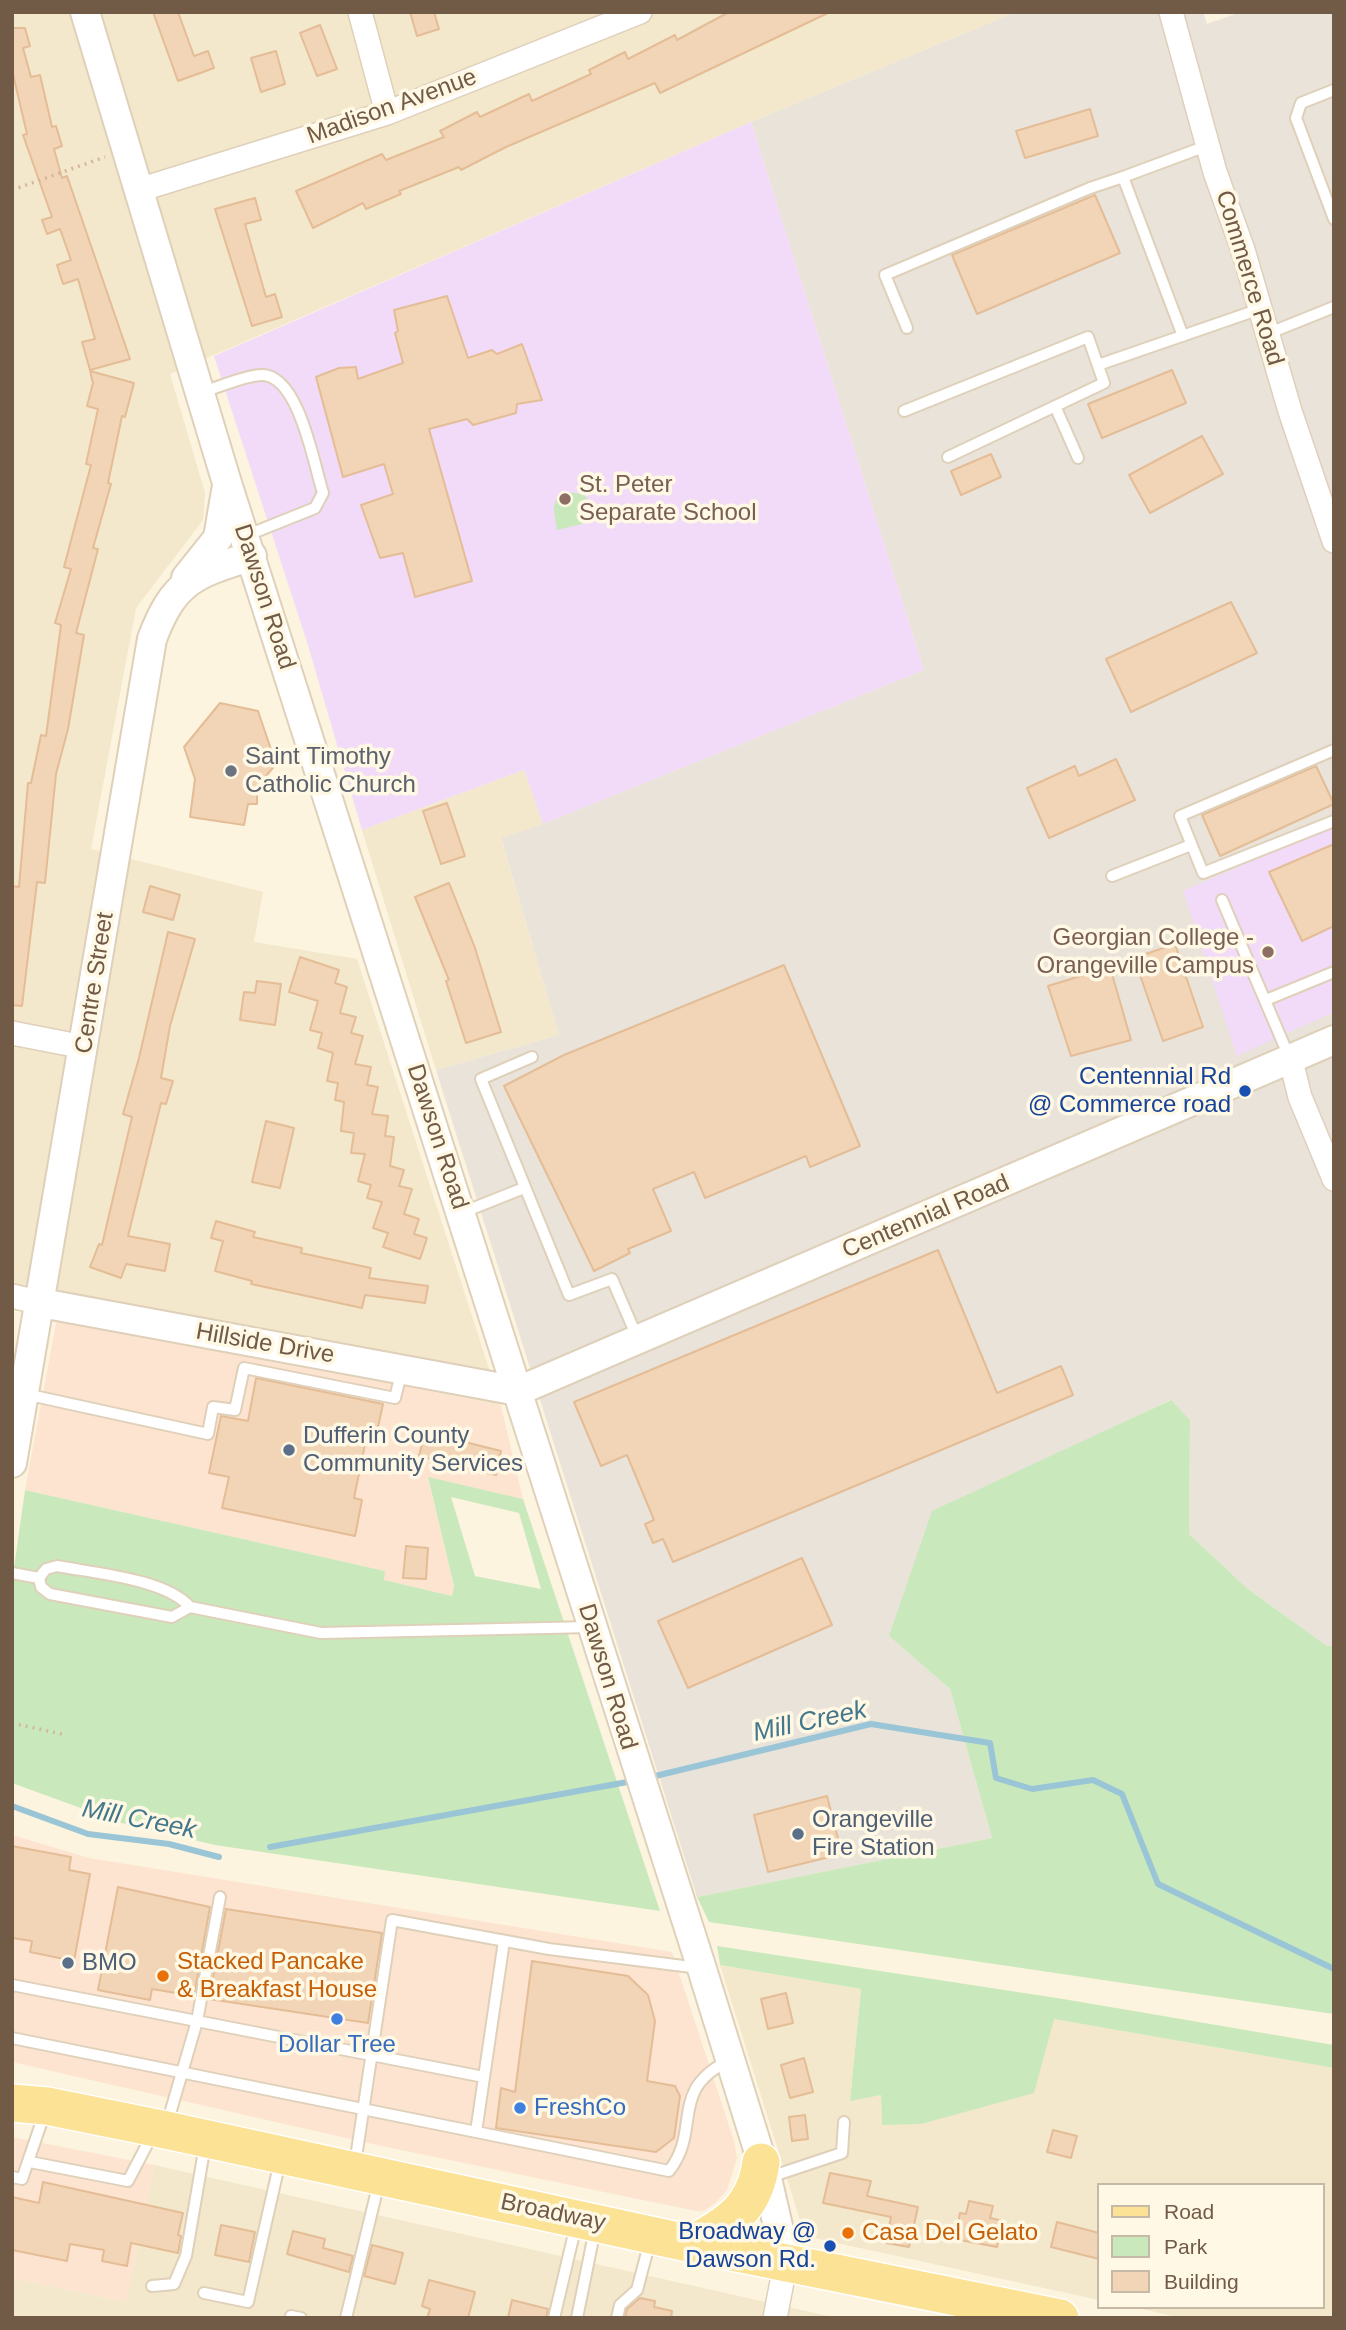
<!DOCTYPE html>
<style>
body{margin:0}
#map{position:relative;width:1346px;height:2330px;overflow:hidden;background:#fcf4de;font-family:Helvetica,sans-serif}
canvas{display:block}
.frame{position:absolute;inset:0;border:14px solid #715b47;pointer-events:none}
.legend{position:absolute;left:1097px;top:2183px;width:228px;height:126px;box-sizing:border-box;background:#fff8e4;border:2px solid #c6b9a5;margin:0;padding:9px 12px;list-style:none;font-size:21px;color:#715b47}
.legend li{display:flex;align-items:center;gap:14px;height:35px}
.legend b{width:35px;border:2px solid #c6b9a5}
</style>
<div id="map">
<canvas width="1346" height="2330"></canvas>
<div class="frame"></div>
<ul class="legend">
<li><b style="height:9px;background:#fce295"></b>Road</li>
<li><b style="height:19px;background:#c9e9bd"></b>Park</li>
<li><b style="height:19px;background:#f1d5b6"></b>Building</li>
</ul>
</div>
<script>
const g = document.querySelector('canvas').getContext('2d');
g.lineJoin = 'round';
function paint(path, color) {
  g.fillStyle = color;
  g.fill(path, 'evenodd');
}
function strokePath(path, color, width, dash) {
  g.strokeStyle = color;
  g.lineWidth = width;
  g.lineCap = dash ? 'butt' : 'round';
  g.setLineDash(dash || []);
  g.stroke(path);
}
function label(font, color, halo, rows, align = 'center') {
  g.font = font + ' Helvetica,sans-serif';
  g.lineWidth = 7;
  g.setLineDash([]);
  g.textBaseline = 'middle';
  g.strokeStyle = halo;
  g.fillStyle = color;
  for (const [text, x, y, turn = 0] of rows) {
    g.save();
    g.translate(x, y);
    g.rotate((+turn || 0) * Math.PI / 180);
    g.textAlign = isNaN(turn) ? turn : align;
    if (halo) g.strokeText(text, 0, 0);
    g.fillText(text, 0, 0);
    g.restore();
  }
}
paint(new Path2D(`
 M12,12H1016L751,122L170,374L205,493L203,520L136,608L91,849L263,892L254,942L357,959L501,1406L14,1304L12,1316Z
 M524,770L543,824L501,839L559,1035L436,1070L362,830Z
 M720,1965L861,1989L850,2100L881,2095L882,2125L1054,2019L1334,2068V2318H1182L1134,2307H1323V2185H1099V2300L805,2236Z
 M154,2165L837,2318H12V2278L126,2302Z`), '#f3e7cc');
paint(new Path2D(`
 M58,1313L501,1406L523,1499L428,1478L454,1586L452,1596L383,1580L385,1571L25,1490Z
 M12,1835L89,1858L672,1952L734,2141L737,2158L727,2190L714,2204L704,2211H696L377,2145L12,2062Z
 M12,2137L154,2165L126,2302L12,2278Z`), '#fde4d1');
paint(new Path2D(`
 M1016,12H1203L1207,24L1241,12H1334V1646H1327L1248,1589L1189,1534L1190,1420L1170,1400L1076,1445L889,1636L950,1689L992,1838L697,1897L436,1070L559,1035L501,838L543,824L924,670L751,122Z`), '#eae3da');
paint(new Path2D(`
 M751,122L924,670L543,824L524,770L362,830L307,642L214,356Z
 M1334,825V1012L1237,1056L1183,891Z`), '#f1dbf8');
paint(new Path2D(`
 M566,492L583,494L588,500L582,524L557,530C555,514 548,500 566,492Z
 M1171,1400L1190,1420L1189,1534L1248,1589L1327,1646H1334V2014L709,1922L697,1897L992,1838L950,1689L889,1636L932,1511Z
 M428,1477L523,1499L660,1911L215,1845L122,1823L12,1783V1582L25,1490L385,1571L384,1580L452,1596L454,1586ZM451,1497L519,1513L541,1589L475,1576Z
 M717,1946L1063,1999L1334,2045V2068L1054,2019L1034,2093L921,2124L882,2125L881,2095L850,2101L861,1989L720,1965Z`), '#c9e9bd');
strokePath(new Path2D(`
 M647,1778L871,1724L990,1743L996,1778L1032,1789L1093,1780L1122,1794L1158,1884L1334,1969
 M12,1806L88,1834L169,1844L219,1857
 M270,1847L633,1781`), '#99c5d6', 6);
const building = new Path2D(`
 M153,12H178L194,56L208,51L214,68L178,81Z
 M410,12H434L439,29L417,36Z
 M729,12H830L660,93L655,83L506,147L461,170L459,167L399,191L401,194L366,209L363,203L313,228L296,191L382,154L386,160L444,137L440,131L477,112L480,117L529,94L532,101L591,74L589,70L625,52L628,59L675,35L677,40Z
 M320,25L337,69L317,76L300,33Z
 M12,28H25L30,46L23,48L31,77L40,75L52,127L56,126L62,146L54,149L62,178L67,176L130,359L90,370L82,342L95,339L78,279L63,284L57,265L71,260L60,229L47,234L42,220L52,217L23,135L27,134L12,70Z
 M276,51L285,84L261,92L251,58Z
 M1090,109L1098,136L1025,158L1016,131Z
 M1095,195L1120,253L977,314L952,255Z
 M255,198L261,220L245,224L266,297L275,294L282,317L252,326L215,209Z
 M447,296L468,358L492,350L497,354L522,344L542,400L517,404L516,413L473,425L467,419L429,429L472,581L415,597L403,553L380,558L361,505L393,494L384,464L343,477L316,377L339,368L356,367L358,379L403,363L395,333L398,331L394,310Z
 M1172,370L1186,403L1102,438L1088,404Z
 M90,371L134,383L125,417L122,416L108,483L111,484L93,548L98,549L76,633L84,635L68,729L56,774L45,883L37,882L22,1006L12,1005V886L19,887L28,783H31L41,735L46,736L61,625L55,623L71,569L64,567L91,465L86,464L98,409L87,406L93,383Z
 M1202,436L1223,474L1150,513L1129,475Z
 M991,454L1001,477L961,495L951,471Z
 M1231,602L1257,653L1131,712L1106,659Z
 M220,703L258,711L276,764L257,787V804H248L244,825L190,817L195,779L184,747Z
 M1116,759L1135,800L1049,838L1027,788L1075,766L1079,776Z
 M1316,766L1334,804L1220,856L1202,815Z
 M447,803L465,856L441,864L423,811Z
 M1334,844V926L1302,941L1269,872Z
 M449,883L475,948L501,1032L466,1043L446,981L449,980L415,897Z
 M150,886L180,895L173,920L143,912Z
 M168,932L195,939L170,1026L161,1078L173,1081L166,1104L161,1103L128,1236L170,1244L165,1271L126,1264L121,1278L90,1267L99,1244L102,1245L132,1117L123,1114L139,1058Z
 M1175,944L1203,1027L1163,1041L1134,958Z
 M300,957L339,970L335,983L347,987L340,1013L356,1017L351,1033L363,1036L355,1064L371,1067L367,1085L378,1087L372,1114L388,1116L385,1136L394,1137L390,1166L404,1170L399,1186L412,1189L404,1214L419,1219L414,1234L427,1238L420,1259L383,1247L388,1233L373,1228L382,1202L367,1198L371,1185L358,1181L365,1154L351,1153L354,1133L341,1131L344,1102L335,1100L338,1083L327,1081L333,1053L318,1048L322,1033L310,1030L318,1001L289,992Z
 M784,965L860,1146L810,1167L806,1156L705,1198L694,1172L653,1189L671,1231L628,1249L630,1253L594,1271L504,1086L564,1055Z
 M1110,967L1131,1040L1071,1056L1048,986Z
 M257,981L281,984L275,1025L240,1020L244,992L255,993Z
 M266,1121L294,1128L280,1188L252,1182Z
 M216,1221L255,1232L253,1237L302,1248L301,1253L371,1268L369,1278L428,1286L425,1303L365,1295L362,1308L251,1284L252,1281L215,1271L223,1241L211,1238Z
 M938,1250L997,1393L1061,1366L1073,1395L673,1562L663,1539L653,1543L645,1524L654,1520L627,1455L601,1466L574,1402Z
 M256,1378L383,1404L378,1427L369,1425L354,1498L362,1500L355,1536L222,1508L229,1477L209,1473L221,1416L248,1421Z
 M425,1432L501,1451L496,1475L419,1456Z
 M406,1546L428,1548L426,1579L403,1578Z
 M802,1558L832,1625L688,1688L658,1621Z
 M827,1796L842,1854L768,1872L754,1815Z
 M12,1846L71,1857L69,1870L90,1874L74,1961L30,1952L32,1941L12,1938Z
 M118,1887L210,1907L194,1996L152,1989L150,2000L98,1990Z
 M226,1909L382,1933L368,2023L209,1999Z
 M532,1961L628,1976L648,1995L655,2021L647,2081L675,2086L680,2096L674,2138L656,2152L496,2128L501,2088L515,2092Z
 M786,1993L793,2023L768,2029L761,1999Z
 M804,2058L813,2092L790,2098L781,2065Z
 M805,2115L808,2139L792,2141L789,2117Z
 M1053,2130L1077,2136L1071,2158L1047,2152Z
 M830,2173L871,2181L867,2196L918,2207L909,2247L886,2243L891,2217L823,2203Z
 M43,2182L183,2213L178,2235L181,2236L178,2253L131,2243L127,2266L102,2261L104,2250L70,2244L67,2261L12,2250V2197L39,2203Z
 M969,2201L993,2206L990,2218L1003,2221L997,2247L955,2239L960,2213L966,2214Z
 M1057,2222L1099,2233V2259L1051,2247Z
 M221,2225L255,2232L249,2262L215,2255Z
 M293,2231L325,2239L323,2248L353,2256L349,2272L287,2254Z
 M372,2245L403,2253L395,2284L364,2276Z
 M429,2280L475,2292L468,2318H427L430,2309L422,2306Z
 M640,2298L655,2301L654,2307L672,2311L671,2318H625L627,2309Z
 M512,2300L548,2309L546,2318H508Z`);
paint(building, '#f1d5b6');
strokePath(building, '#e4bd96', 2);
const service = new Path2D(`
 M1334,90L1301,103L1296,118L1334,219
 M907,328L885,275L1090,188L1123,177
 M1267,334L1334,307
 M1183,336L1123,177L1209,145
 M1098,365L1260,309
 M200,393C216,388 246,375 262,375C299,375 314,465 323,493L315,508L245,536
 M1055,406L1078,458
 M904,411L1088,337L1104,383L948,457
 M1334,750L1180,816L1203,873L1334,821
 M1112,876L1191,845
 M1222,900L1290,1059
 M1266,1000L1334,972
 M532,1057L481,1079L569,1295L612,1279L637,1337
 M461,1213L524,1188
 M25,1394L208,1434L213,1407L235,1410L244,1368L395,1398L402,1370
 M12,1573L39,1578
 M39,1578L46,1569L57,1566C94,1573 166,1579 190,1607L321,1633L591,1627
 M39,1578L41,1587L50,1594L172,1617L190,1607
 M12,1985L484,2077
 M12,2038L669,2171C702,2129 668,2091 728,2061
 M167,2124L197,2021L220,1897
 M476,2132L504,1941
 M30,2162L128,2181L152,2135
 M355,2164L392,1920L549,1949L699,1968
 M12,2177L22,2179L45,2112
 M767,2178L842,2153L844,2122
 M152,2286L174,2284L186,2256L205,2145
 M204,2293L248,2302L280,2161
 M291,2316L301,2318
 M346,2318L379,2182
 M554,2318L576,2225
 M577,2318L595,2229
 M617,2318L620,2305L637,2290L650,2241`);
const minor = new Path2D(`
 M360,12L387,113
 M1171,12L1215,172L1243,250L1290,411L1334,541
 M139,190L387,113L640,12
 M12,1033L84,1047
 M1291,1061L1300,1097L1334,1179
 M12,1296L41,1303
 M775,2318L786,2261`);
const tertiary = new Path2D(`
 M85,12L227,483L702,1969L767,2178L786,2261
 M186,578L218,538L226,491
 M41,1303L518,1391
 M518,1391L1334,1040
 M12,1463L152,639C174,580 195,574 252,556`);
const primary = new Path2D(`
 M12,2103L47,2106L166,2130L692,2244L1060,2318
 M692,2244C730,2223 755,2208 761,2162`);
strokePath(service, '#dfd0ba', 14);
strokePath(minor, '#dfd0ba', 26);
strokePath(tertiary, '#dfd0ba', 32);
strokePath(primary, '#fff', 40);
strokePath(new Path2D(`
 M12,190L105,157
 M12,1723L66,1735`), '#d5b89a', 3.5, [2, 5]);
strokePath(service, '#fff', 10);
strokePath(minor, '#fff', 23);
strokePath(tertiary, '#fff', 28);
strokePath(primary, '#fce295', 37);
for (const [x, y, r, color] of [
 [565,499,7,"#8d6e63"],
 [231,771,7,"#6b7280"],
 [1268,952,7,"#8d6e63"],
 [1245,1091,7,"#1a4fb4"],
 [289,1450,7,"#5c6f8a"],
 [798,1834,7,"#5c6f8a"],
 [68,1963,7,"#5c6f8a"],
 [163,1976,7,"#e8710a"],
 [337,2019,7,"#3f7fe0"],
 [520,2108,7,"#3f7fe0"],
 [848,2233,7,"#e8710a"],
 [830,2246,7,"#1a4fb4"]
]) {
  const dot = new Path2D();
  dot.arc(x, y, r, 0, 2 * Math.PI);
  g.fillStyle = color;
  g.fill(dot);
  strokePath(dot, '#fff8e4', 2.5);
}
label('24px', '#715b47', '#fff8e4', [
 ["Madison Avenue",392,107,-20],
 ["Commerce Road",1249,278,73],
 ["Dawson Road",264,597,72],
 ["Centre Street",95,983,-81],
 ["Dawson Road",437,1137,72],
 ["Centennial Road",926,1217,-23],
 ["Hillside Drive",265,1344,10],
 ["Dawson Road",607,1677,73],
 ["Broadway",553,2213,12]
]);
label('24px', '#785e54', '#fff8e4', [
 ["St. Peter",579,485],
 ["Separate School",579,513],
 ["Georgian College -",1254,938,"right"],
 ["Orangeville Campus",1254,966,"right"]
], 'left');
label('24px', '#5b616d', '#fff8e4', [
 ["Saint Timothy",245,757],
 ["Catholic Church",245,785]
], 'left');
label('24px', '#164399', '#fff8e4', [
 ["Centennial Rd",1231,1077],
 ["@ Commerce road",1231,1105],
 ["Broadway @",816,2232],
 ["Dawson Rd.",816,2260]
], 'right');
label('24px', '#4e5e75', '#fff8e4', [
 ["Dufferin County",303,1436],
 ["Community Services",303,1464],
 ["Orangeville",812,1820],
 ["Fire Station",812,1848],
 ["BMO",82,1963]
], 'left');
label('24px', '#c56008', '#fff8e4', [
 ["Stacked Pancake",177,1962],
 ["& Breakfast House",177,1990],
 ["Casa Del Gelato",862,2233]
], 'left');
label('24px', '#366cbe', '#fff8e4', [
 ["Dollar Tree",337,2045],
 ["FreshCo",534,2108,"left"]
]);
label('italic 26px', '#43778c', '#fff8e4', [
 ["Mill Creek",810,1722,-12],
 ["Mill Creek",139,1820,11]
]);
</script>
